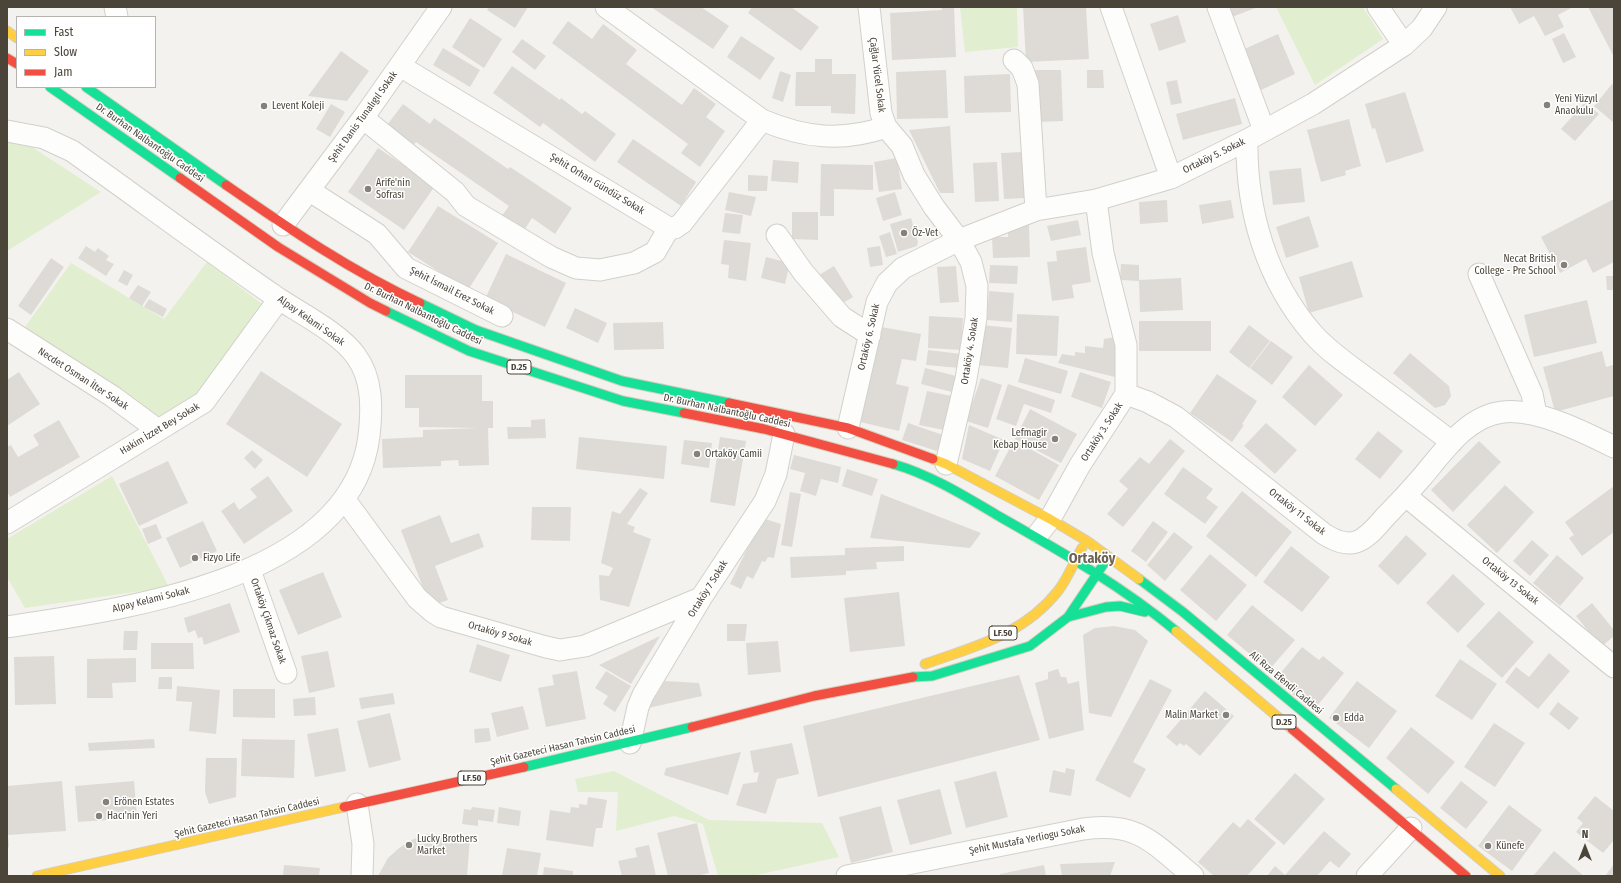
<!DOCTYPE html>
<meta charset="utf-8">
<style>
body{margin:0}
#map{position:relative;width:1621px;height:883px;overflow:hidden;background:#f4f2ee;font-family:"Fira Sans Condensed",sans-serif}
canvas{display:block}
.frame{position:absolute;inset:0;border:8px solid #4b4439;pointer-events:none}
.legend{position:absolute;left:16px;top:16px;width:140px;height:72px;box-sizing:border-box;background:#fff;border:1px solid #b7b4b0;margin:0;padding:5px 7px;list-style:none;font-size:12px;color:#4b4439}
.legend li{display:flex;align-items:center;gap:8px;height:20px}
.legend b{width:20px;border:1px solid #b7b4b0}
.north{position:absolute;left:1565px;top:827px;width:40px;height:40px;-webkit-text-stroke:3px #fff;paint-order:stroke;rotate:0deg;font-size:11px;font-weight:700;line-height:16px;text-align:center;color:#4b4439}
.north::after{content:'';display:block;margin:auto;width:14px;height:18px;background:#4b4439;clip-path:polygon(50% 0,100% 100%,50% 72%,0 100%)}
</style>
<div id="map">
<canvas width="1621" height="883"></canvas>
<div class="frame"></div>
<ul class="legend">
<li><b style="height:5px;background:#16e098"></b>Fast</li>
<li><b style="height:5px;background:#ffcf43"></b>Slow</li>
<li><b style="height:5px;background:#f24e42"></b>Jam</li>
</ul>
<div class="north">N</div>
</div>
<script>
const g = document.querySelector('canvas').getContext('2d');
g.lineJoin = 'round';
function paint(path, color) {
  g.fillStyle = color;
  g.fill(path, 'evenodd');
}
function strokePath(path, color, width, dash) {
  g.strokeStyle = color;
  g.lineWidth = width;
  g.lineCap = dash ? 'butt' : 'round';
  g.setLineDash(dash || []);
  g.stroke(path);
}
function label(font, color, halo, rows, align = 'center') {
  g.font = font + ' "Fira Sans Condensed",sans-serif';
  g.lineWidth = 3;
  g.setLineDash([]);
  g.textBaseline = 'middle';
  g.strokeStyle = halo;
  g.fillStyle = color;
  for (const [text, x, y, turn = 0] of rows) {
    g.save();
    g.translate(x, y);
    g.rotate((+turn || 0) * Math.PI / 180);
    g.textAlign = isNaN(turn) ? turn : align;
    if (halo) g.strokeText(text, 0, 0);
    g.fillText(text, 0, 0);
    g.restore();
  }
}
paint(new Path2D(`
 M960,7H1017L1018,47L965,52Z
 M1276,7H1363L1383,39L1315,85Z
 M7,142L29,145L101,192L7,251Z
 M207,262L262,304L204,391L160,417L25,327L71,263L164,319Z
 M112,476L169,587L25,608L7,577V539Z
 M614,771L709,820L822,823L839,857L752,876H718L703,824L674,816L616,831L618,792H578L575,779Z`), '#e1eecf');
paint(new Path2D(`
 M489,7H528L515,28L487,10Z
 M651,7H701L729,26L713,49Z
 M752,7H791L819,27L801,51L748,13Z
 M941,7H954L956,57L892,60L890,13L942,10Z
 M1023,7H1086L1089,59L1026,62Z
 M1222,7H1258L1227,19Z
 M1510,7H1573L1558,15L1564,27L1545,36L1534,16L1519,24Z
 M1588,7H1613L1614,9V57Z
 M1178,15L1186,42L1159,51L1150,24Z
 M470,18L502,39L484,68L452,47Z
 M568,21L592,39L603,24L637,50L626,64L682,105L694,88L716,104L706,117L725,131L700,167L681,153L688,144L552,43Z
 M1564,33L1576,57L1563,63L1552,39Z
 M1278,34L1295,74L1259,91L1240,51Z
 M741,36L775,58L760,80L727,57Z
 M522,39L546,56L535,70L512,52Z
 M443,48L480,70L470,87L433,65Z
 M341,51L369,71L347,101L308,96Z
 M815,59H832V74H856L855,114L831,113V106H795L796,72H815Z
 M512,66L560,100L561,98L582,114L585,111L616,134L595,162L543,123L540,127L493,93Z
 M946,70L948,118L897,119L896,72Z
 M1035,70H1061L1063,121L1037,122Z
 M1087,70H1103L1104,88H1087Z
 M780,71L791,75L783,102L772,98Z
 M1010,74L1011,112L965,113L964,76Z
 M1177,80L1182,103L1171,105L1166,82Z
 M1612,84L1614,86V123L1594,106Z
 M1405,92L1424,151L1386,163L1375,128L1372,129L1365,104Z
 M1235,98L1242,124L1183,140L1176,114Z
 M1585,102L1599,114L1575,141L1561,129Z
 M331,104L345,112L330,137L316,129Z
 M403,104L430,124L434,118L508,169L510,167L572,208L555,234L532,218L523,232L501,217L509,206L416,142L411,149L384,129Z
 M1349,119L1361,166L1345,171L1346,175L1321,182L1307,130Z
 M950,126L954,193H940L909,130Z
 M633,139L696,182L681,206L617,162Z
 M378,148L435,186L404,230L348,192Z
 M1023,152L1026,198L1004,199L1001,153Z
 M897,158L902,189L879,192L874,162Z
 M773,160L799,162L798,183L771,181Z
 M997,162L999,201L975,202L973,163Z
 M821,164L873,165V190L834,189V216H820Z
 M1301,168L1305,202L1273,205L1269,171Z
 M748,175L768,176L767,191H748Z
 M729,192L756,197L751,216L725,210Z
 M895,192L902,215L883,221L876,198Z
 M1614,199V262L1593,273L1586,259L1560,273L1541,237Z
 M1167,200L1168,222L1140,224L1139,202Z
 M1231,200L1234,218L1202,224L1199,205Z
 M438,206L498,243L468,290L408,252Z
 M792,212H818V240L792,239Z
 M725,213L743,215L740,234L722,232Z
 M1309,216L1319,247L1286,258L1276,227Z
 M911,218L918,242L917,246L898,252L890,224Z
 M1078,220L1081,235L1051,241L1047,226Z
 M1029,225L1030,257L993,258L992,237H1008V226Z
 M890,232L897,254L886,257L879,236Z
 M724,240L751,243L746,281L728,278L729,265L721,264Z
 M86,246L95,252L98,248L109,256L106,260L114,264L106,276L78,258Z
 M880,246L883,265L870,267L867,248Z
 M1086,247L1091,282L1072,285L1074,298L1052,301L1047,262L1057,261L1056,251Z
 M506,254L566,283L545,327L485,299Z
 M766,257L790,263L785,284L761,278Z
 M51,258L64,267L31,315L18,306Z
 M1352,261L1363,297L1309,313L1299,277Z
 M1121,264L1139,265V281L1120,280Z
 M990,265L1018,266L1017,284L989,283Z
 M834,266L853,297L838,306L819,275Z
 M956,266L959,302L940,303L937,267Z
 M124,270L133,275L127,286L118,281Z
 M1606,276H1614V290H1607Z
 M1181,278L1183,310L1140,312L1139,280Z
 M138,285L151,292L142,306L129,298Z
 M989,291L1014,293L1012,322L987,320Z
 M149,299L167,309L163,317L144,307Z
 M1587,300L1597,343L1534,357L1524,315Z
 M575,308L607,323L598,343L566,328Z
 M1017,314L1059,316L1057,356L1016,354Z
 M929,316L963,318L961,350L928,348Z
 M1139,321H1211V351H1139Z
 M663,322L664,349L614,350L613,323Z
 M981,325L1012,328L1008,368L977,365Z
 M1249,325L1270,341L1249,368L1229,352Z
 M881,327L921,334L916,361L902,359L896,384L909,387L899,431L860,422Z
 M1115,337V377L1058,363L1062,354L1075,356V352L1085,353V346L1103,348L1104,339Z
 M1271,341L1293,357L1272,385L1250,368Z
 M928,350L961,354L960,368L926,365Z
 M1602,351L1606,367L1613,365L1614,396L1555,412L1543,367Z
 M1410,353L1449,386L1451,396L1445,405L1435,408L1393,373Z
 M1025,358L1068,371L1061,394L1018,382Z
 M1309,365L1343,395L1315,426L1282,397Z
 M925,368L956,376L952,392L921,384Z
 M261,371L342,424L307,477L226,424Z
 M19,372L40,404L7,426V380Z
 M1080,372L1111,382L1102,408L1071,397Z
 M1217,374L1257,401L1242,424L1244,425L1232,442L1190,413Z
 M405,375H482V401H493V428H488L489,465L459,466L458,460L441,461V466L383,468L382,439L423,437V430L477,428L419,427V408H405Z
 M981,378L1002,385L988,428L966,421Z
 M1008,384L1055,400L1051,413L1024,404L1016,426L996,419Z
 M927,391L952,396L944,430L919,425Z
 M1030,409L1077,434L1061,463L1015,439Z
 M545,419L546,438L508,439L507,427H531V420Z
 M59,420L80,457L10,497L7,491V447L11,445L18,457L39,445L33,435Z
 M908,423L943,435L937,451L902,440Z
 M1266,423L1297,450L1275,474L1244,446Z
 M969,425L1004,440L990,471L962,459Z
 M1378,431L1403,451L1380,479L1355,459Z
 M579,437L667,446L664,479L576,469Z
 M720,437L746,441L735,506L710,502Z
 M1170,439L1185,451L1123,527L1107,514L1128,489L1119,481L1140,457L1149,464Z
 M684,440L712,443L709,468L681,464Z
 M1014,440L1059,465L1039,500L995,476Z
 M1479,441L1501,462L1453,512L1431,490Z
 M252,450L263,460L255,469L244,458Z
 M794,455L841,467L838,483L821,479L816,496L800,491L805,473L790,469Z
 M168,461L188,503L139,526L119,484Z
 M1183,467L1213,489L1206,498L1218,507L1205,524L1164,494Z
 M847,469L878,479L872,496L842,486Z
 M268,476L293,511L244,544L221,511L234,502L239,510L257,497L250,489Z
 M1505,485L1534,512L1497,553L1467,525Z
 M1614,486V532L1582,556L1569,538L1574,535L1565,522Z
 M640,488L648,493L627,524L635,527L633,532L651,539L629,607L600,600L599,575L609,576L613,568L601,563L612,511L620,514Z
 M1242,491L1292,532L1256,577L1206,536Z
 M790,492L801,494L792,547L781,545Z
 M881,494L981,533L970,548L870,538Z
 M532,507H571L570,541L531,540Z
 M440,515L451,543L479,533L484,547L435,566L448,600L430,606L401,530Z
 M762,518L781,524L774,558L768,557L765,562L762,561L753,579L747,576L741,589L730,584Z
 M203,521L217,551L180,568L166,538Z
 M1153,521L1168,532L1146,562L1131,551Z
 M156,524L162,538L148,544L142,529Z
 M1174,532L1193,547L1165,581L1147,565Z
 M1406,535L1427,554L1398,585L1378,566Z
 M1532,540L1549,555L1530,576L1513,561Z
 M904,546V561L876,562L877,569L846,571V575L791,578L790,557L845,555V548Z
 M1291,546L1330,577L1302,612L1263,582Z
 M1210,554L1247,585L1216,621L1180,590Z
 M1557,555L1584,578L1560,606L1533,583Z
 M323,572L342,617L298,635L279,590Z
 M1453,574L1485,604L1458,633L1426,603Z
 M899,592L905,646L850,652L844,598Z
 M230,603L240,632L204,645L202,637L198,638L195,630L188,633L184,618Z
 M1592,603L1614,630V636L1601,647L1576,616Z
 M1252,605L1295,640L1269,670L1227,635Z
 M1499,611L1534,642L1502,678L1466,646Z
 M727,624H747L745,641H727Z
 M1114,626L1135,630L1148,641L1111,717L1089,713L1083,635L1095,628Z
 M124,631H138L137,650H123Z
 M660,636L631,684L599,665Z
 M778,641L781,672L748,675L746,643Z
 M151,643H193L194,669H151Z
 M477,644L510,655L501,682L469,672Z
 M1302,647L1319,660L1323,656L1344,673L1313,711L1275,680Z
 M328,651L335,687L309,693L301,656Z
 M1549,653L1570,671L1538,709L1505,682L1516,667L1529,677Z
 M54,656L56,704L15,705L14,657Z
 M136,658V682L112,683L113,698H87V659Z
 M1460,659L1497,684L1472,720L1435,696Z
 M1058,669L1061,677H1066L1068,684L1079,681L1084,730L1049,739L1035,683L1048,679V672Z
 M577,671L586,719L546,727L538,688L554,685L552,675Z
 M606,671L631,686L615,712L603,704L608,696L595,688Z
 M1019,675L1040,740L818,797L803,726Z
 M159,677H172V689H158Z
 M1150,679L1172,690L1133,762L1146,769L1130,798L1095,780Z
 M665,681L699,683L702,696L648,708Z
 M1357,681L1397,711L1369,748L1329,718Z
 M177,686L220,690L216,734L189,731L192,702L176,701Z
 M233,689H275V718L233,717Z
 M1205,691L1234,716L1200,756L1186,744L1184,746L1180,743L1177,746L1166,737Z
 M393,693L395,704L361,709L359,698Z
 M315,697L316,715L294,716L293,699Z
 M1558,702L1579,718L1569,730L1549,714Z
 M523,706L529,729L497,737L491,713Z
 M390,713L401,760L369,768L357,721Z
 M1494,723L1525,743L1495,787L1464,767Z
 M1411,727L1455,762L1428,794L1386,758Z
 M338,728L346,771L315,777L307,734Z
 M489,728L491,741L475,743L474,729Z
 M154,739L155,748L89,751L88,743Z
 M242,739L295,740L294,778L241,776Z
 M792,743L799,774L777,779L766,814L736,805L743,784L757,782L759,772L754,773L750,751Z
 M741,752L728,795L664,775L666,768Z
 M206,758H237L236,797L209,804L205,792Z
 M1066,768L1075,770L1071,796L1049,792L1053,770L1065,773Z
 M996,771L1008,817L966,828L954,782Z
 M1295,773L1325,799L1284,845L1254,819Z
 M62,781L66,831L8,835L9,847L7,848V786Z
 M134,781L137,818L78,822L75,786Z
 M1461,781L1488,802L1466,829L1440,808Z
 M940,789L952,834L910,845L897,800Z
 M1595,796L1614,811V840L1603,853L1576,832L1583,823L1577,818Z
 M588,797L607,800L602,828H596L593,847L546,840L550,810L570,813L571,807L579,808V804L587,805Z
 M1509,805L1542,830L1512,871L1478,846Z
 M881,806L893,852L851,863L839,817Z
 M472,807L495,810L493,822L478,820V826L462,824L464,809L471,810Z
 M499,807L521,811L519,826L497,823Z
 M1248,819L1276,843L1247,876H1214L1198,862L1233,822L1240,828Z
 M697,823L709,873L696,876H668L657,833Z
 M1324,831L1351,854L1339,868L1330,861L1317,876H1267L1275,866L1285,875Z
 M427,834L470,838L467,876H378L388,858L398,849L409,841Z
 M649,845L656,876H622L618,861L637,857L635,848Z
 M507,848L541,853L537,876H502Z
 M1554,851L1584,876H1533Z
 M1115,862L1110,876H1062L1060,864Z
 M1614,864V876H1605Z
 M284,865L320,868L319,876H283Z
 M1044,865L1046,876H1000V874Z
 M544,867L573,871V876H543Z`), '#dedbd6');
const street = new Path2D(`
 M115,7L117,17
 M606,7L762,120C804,138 842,142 886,127
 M869,7L881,113L886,127L902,146L914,175L934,207L959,240L971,262L977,286L976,318L966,379L946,464
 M1111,7L1171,178
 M1218,7L1264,130
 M1378,7L1404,45
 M1014,60L1022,68L1028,84L1036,210
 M400,66L669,228H675L682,223L762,120
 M363,118L455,192L466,206L551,257L576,268L600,270L634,263L655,252L669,228
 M7,131L44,138L72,151C141,200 209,251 279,299C302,314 341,334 356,356C373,379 372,409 369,436C351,581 121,609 7,627
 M1247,140C1246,210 1266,280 1313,334C1329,352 1350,366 1369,380C1397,401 1424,421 1452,442
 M310,191L377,234L406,268L502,316
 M283,225L363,118L441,7
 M777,235L803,272L842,317L870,335
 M1479,274L1532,394L1536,414
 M7,329L112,396L158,430
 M1126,394L1148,402L1176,417L1324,534C1334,540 1344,545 1356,542C1368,538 1377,526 1385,517C1398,504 1410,491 1422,477C1444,451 1467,416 1503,412C1536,408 1584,432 1614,447
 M848,428L877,302L887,283L903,268L959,240L1036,210L1096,200L1171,178L1247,140L1313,104L1404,45L1422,28L1436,7
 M1406,496L1614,667
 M345,500L417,598L433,612L441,617L546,647L560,650L585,646L701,598
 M7,523L204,402L279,299
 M1039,533L1050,519L1080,465L1126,394V345L1103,253L1096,200
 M250,570L286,673
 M630,743L638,707L643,695L701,598L765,501L776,474L784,434
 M357,804L363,844L362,876
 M847,876L1083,829C1138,821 1153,843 1193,876
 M1367,876L1411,828`);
const fast = new Path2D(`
 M50,87L180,178
 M86,87L226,185
 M420,303L476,330L622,381L729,403
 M386,311L469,351L623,401L684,413
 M893,464C932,475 968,498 1002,518C1062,552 1123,587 1176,631
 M1139,579L1183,612L1396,789
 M1068,617L1106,607L1120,606L1145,612
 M913,677L932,676L1030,646L1068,617L1105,562
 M524,767L692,727`);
const slow = new Path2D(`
 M7,31L17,38
 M933,459L946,464L1050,519L1087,541L1139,579
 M1176,631L1292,729
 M925,664C976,646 1023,635 1058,591C1068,578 1074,562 1082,548
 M1396,789L1500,876
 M37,876L344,807`);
const jam = new Path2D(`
 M7,58L17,64
 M180,178L278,247L370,303L386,311
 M226,185C288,228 351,271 420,303
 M729,403L848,428L933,459
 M684,413L764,429L893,464
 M692,727L814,696L913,677
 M1292,729L1466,876
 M344,807L524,767`);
strokePath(street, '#d2d0cb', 23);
strokePath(fast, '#d6cebb', 11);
strokePath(slow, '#d6cebb', 11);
strokePath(jam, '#d6cebb', 11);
strokePath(street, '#fdfdfc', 21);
strokePath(fast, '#16e098', 9);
strokePath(slow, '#ffcf43', 9);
strokePath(jam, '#f24e42', 9);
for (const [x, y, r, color] of [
 [1547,105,4,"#868178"],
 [264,106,4,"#868178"],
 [368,189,4,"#868178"],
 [904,233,4,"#868178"],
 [1564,265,4,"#868178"],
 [1055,439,4,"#868178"],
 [697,454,4,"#868178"],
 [195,558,4,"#868178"],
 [1226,715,4,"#868178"],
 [1336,718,4,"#868178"],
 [106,802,4,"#868178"],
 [99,816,4,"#868178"],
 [409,845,4,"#868178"],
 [1488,846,4,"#868178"]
]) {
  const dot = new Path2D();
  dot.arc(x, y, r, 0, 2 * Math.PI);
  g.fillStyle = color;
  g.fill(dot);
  strokePath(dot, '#fff', 1.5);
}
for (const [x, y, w] of [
 [519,367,24],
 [1003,633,28],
 [1284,722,24],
 [472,778,28]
]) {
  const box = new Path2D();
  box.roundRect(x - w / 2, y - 7, w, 14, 3);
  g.fillStyle = '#fff';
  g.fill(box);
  strokePath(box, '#4b4439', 1);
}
label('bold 9px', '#4b4439', null, [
 ["D.25",519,367],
 ["LF.50",1003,633],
 ["D.25",1284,722],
 ["LF.50",472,778]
]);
label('10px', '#4b4439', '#fff', [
 ["Çağlar Yücel Sokak",877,75,83],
 ["Şehit Danis Tunalıgıl Sokak",363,117,-54],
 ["Dr. Burhan Nalbantoğlu Caddesi",150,143,35],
 ["Ortaköy 5. Sokak",1214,156,-26],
 ["Şehit Orhan Gündüz Sokak",597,184,31],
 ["Şehit İsmail Erez Sokak",452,291,27],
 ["Dr. Burhan Nalbantoğlu Caddesi",423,314,26],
 ["Alpay Kelami Sokak",311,321,35],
 ["Ortaköy 6. Sokak",869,337,-77],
 ["Ortaköy 4. Sokak",970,351,-81],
 ["Necdet Osman İlter Sokak",83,379,33],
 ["Dr. Burhan Nalbantoğlu Caddesi",727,411,12],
 ["Hakim İzzet Bey Sokak",160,429,-31],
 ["Ortaköy 3. Sokak",1102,432,-57],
 ["Ortaköy 11 Sokak",1297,512,38],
 ["Ortaköy 13 Sokak",1510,581,39],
 ["Ortaköy 7 Sokak",708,589,-58],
 ["Alpay Kelami Sokak",151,600,-14],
 ["Ortaköy Çikmaz Sokak",268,621,71],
 ["Ortaköy 9 Sokak",500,634,16],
 ["Ali Rıza Efendi Caddesi",1286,683,40],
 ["Şehit Gazeteci Hasan Tahsin Caddesi",563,746,-13],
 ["Şehit Gazeteci Hasan Tahsin Caddesi",247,818,-13],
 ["Şehit Mustafa Yerliogu Sokak",1027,840,-11]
]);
label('10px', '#4b4439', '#fff', [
 ["Yeni Yüzyıl",1555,99],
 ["Anaokulu",1555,111],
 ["Levent Koleji",272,106],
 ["Arife'nin",376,183],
 ["Sofrası",376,195],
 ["Öz-Vet",912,233],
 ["Necat British",1556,259,"right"],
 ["College - Pre School",1556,271,"right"],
 ["Lefmagir",1047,433,"right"],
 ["Kebap House",1047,445,"right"],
 ["Ortaköy Camii",705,454],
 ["Fizyo Life",203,558],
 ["Malin Market",1218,715,"right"],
 ["Edda",1344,718],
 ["Erönen Estates",114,802],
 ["Hacı'nin Yeri",107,816],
 ["Lucky Brothers",417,839],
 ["Market",417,851],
 ["Künefe",1496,846]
], 'left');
label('bold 14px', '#6e6250', '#fff', [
 ["Ortaköy",1092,559]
]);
</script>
